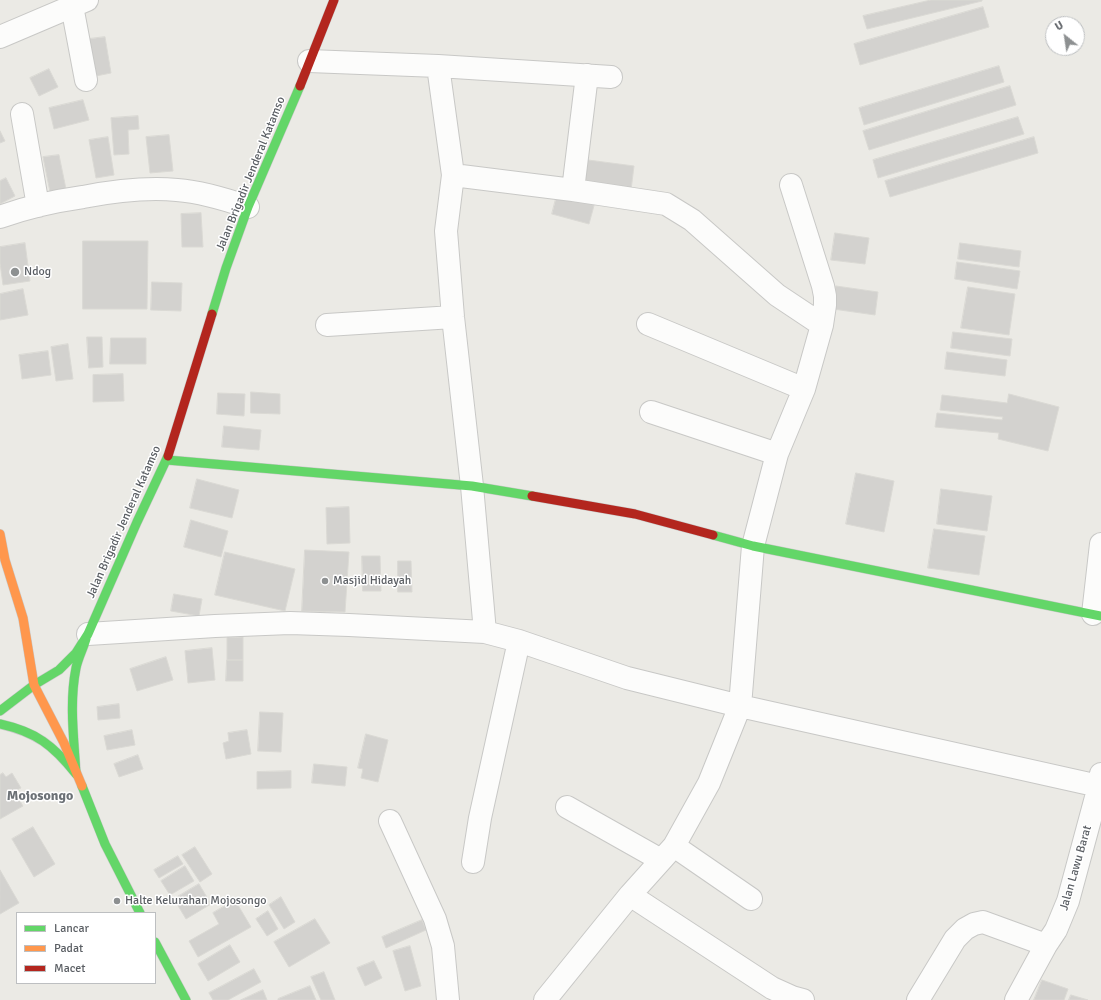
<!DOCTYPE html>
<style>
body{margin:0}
#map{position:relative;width:1101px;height:1000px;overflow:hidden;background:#ebeae5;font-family:Signika,sans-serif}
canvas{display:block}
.legend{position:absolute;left:16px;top:912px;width:140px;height:72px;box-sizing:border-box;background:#fff;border:1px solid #bdbfc1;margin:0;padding:5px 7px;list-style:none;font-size:12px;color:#5b5f64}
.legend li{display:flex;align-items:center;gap:8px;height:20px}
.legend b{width:20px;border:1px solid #bdbfc1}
.north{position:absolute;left:1045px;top:16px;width:40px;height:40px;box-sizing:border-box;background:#fff;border:1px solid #bdbfc1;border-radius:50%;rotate:330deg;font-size:11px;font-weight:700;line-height:16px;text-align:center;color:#5b5f64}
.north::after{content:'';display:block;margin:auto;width:14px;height:18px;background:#8d9091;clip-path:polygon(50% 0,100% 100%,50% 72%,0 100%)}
</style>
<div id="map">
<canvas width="1101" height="1000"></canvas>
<ul class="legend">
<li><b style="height:5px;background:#63d668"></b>Lancar</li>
<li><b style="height:5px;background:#ff974d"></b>Padat</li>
<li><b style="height:5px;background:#b3261e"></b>Macet</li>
</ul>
<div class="north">U</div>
</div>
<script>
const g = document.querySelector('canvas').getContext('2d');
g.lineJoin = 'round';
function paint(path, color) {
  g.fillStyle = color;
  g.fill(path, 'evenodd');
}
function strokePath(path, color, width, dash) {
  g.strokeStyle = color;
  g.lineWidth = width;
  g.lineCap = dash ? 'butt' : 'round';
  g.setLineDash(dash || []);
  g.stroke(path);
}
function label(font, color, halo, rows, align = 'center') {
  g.font = font + ' Signika,sans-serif';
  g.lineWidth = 3;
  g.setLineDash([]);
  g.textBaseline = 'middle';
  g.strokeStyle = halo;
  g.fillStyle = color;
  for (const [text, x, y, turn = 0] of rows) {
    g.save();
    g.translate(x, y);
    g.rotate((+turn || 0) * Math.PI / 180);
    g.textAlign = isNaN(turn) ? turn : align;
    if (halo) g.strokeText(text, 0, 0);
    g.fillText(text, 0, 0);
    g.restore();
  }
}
const building = new Path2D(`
 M931,0H982V1L867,29L863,16Z
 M983,7L989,27L860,65L854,44Z
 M105,37L111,73L96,76L89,39Z
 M999,66L1004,82L864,125L859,108Z
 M49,69L58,87L39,96L30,78Z
 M1010,86L1016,105L869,150L863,131Z
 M83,100L89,120L54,129L49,108Z
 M138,116L139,129L128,130L129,154L114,155L111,118Z
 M1018,117L1024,134L878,178L873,160Z
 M0,131L5,141L0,143Z
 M169,135L173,171L150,173L146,137Z
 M108,137L114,175L96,178L89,140Z
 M1034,137L1038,153L890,197L885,181Z
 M59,155L66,189L50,192L43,157Z
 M588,160L634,166L631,190L584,183Z
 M6,178L15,196L0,204V181Z
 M558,191L595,202L589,224L552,214Z
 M201,213L203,247H182L181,214Z
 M835,233L869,238L865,264L831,260Z
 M83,241H148L147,309H83Z
 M25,243L30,281L3,285L0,263V247Z
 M960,243L1021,251L1019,267L958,259Z
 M957,262L1020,271L1017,289L955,279Z
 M152,282L182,283L181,311L151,310Z
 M836,286L878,292L875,315L833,309Z
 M968,287L1015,294L1009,335L961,328Z
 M23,289L28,315L0,320V294Z
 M953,332L1012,339L1010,356L951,348Z
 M87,337H102L103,367L89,368Z
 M111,338H146V364H110Z
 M68,344L73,379L56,381L51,347Z
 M48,351L51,375L22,379L19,355Z
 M947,352L1007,360L1005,376L945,369Z
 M123,374L124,401L93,402V375Z
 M251,392L280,394V414L251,413Z
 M218,393L245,394L244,416L217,414Z
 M1009,394L1059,407L1048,451L998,439L999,433L935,427L937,413L1002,420L1003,417L940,410L942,395L1007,403Z
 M224,426L261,430L259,450L222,447Z
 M856,473L894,481L884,532L846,524Z
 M197,479L239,490L232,518L190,508Z
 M941,489L992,496L987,531L937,524Z
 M349,507L350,543L327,544L326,508Z
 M191,520L228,531L221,557L184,547Z
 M934,529L985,536L979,575L928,568Z
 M305,550L349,552L345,612L302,611Z
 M225,552L295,569L285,611L215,595Z
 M362,556H380L381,591H363Z
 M398,561H411L412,592H398Z
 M174,594L202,599L199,616L171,611Z
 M243,637V660H227V638Z
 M212,648L215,680L188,683L185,651Z
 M166,657L173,680L137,691L130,669Z
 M227,660H243V681H226Z
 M119,704L120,718L98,720L97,707Z
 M260,712L283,713L281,752L258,751Z
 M132,730L135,745L107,750L104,736Z
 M247,730L251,754L226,759L223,743L229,741L228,733Z
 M366,734L388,740L378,782L361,778L363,769L358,768Z
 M138,755L143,769L119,777L114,764Z
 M314,764L347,767L345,786L312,783Z
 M291,771V788L257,789V772Z
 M3,773L6,777L12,773L21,788L14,791L23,806L0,819V775Z
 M33,827L55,864L34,877L12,839Z
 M195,847L212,874L200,882L182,855Z
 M178,856L183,864L159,878L154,870Z
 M185,866L194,881L170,895L161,881Z
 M0,870L19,903L0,914Z
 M199,884L211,904L186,919L174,899Z
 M281,897L295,922L284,929L269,905Z
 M235,900L251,927L198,957L189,941L219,924L213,913Z
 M268,911L278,929L267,936L256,919Z
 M315,919L330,943L289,967L274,942Z
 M422,920L426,930L386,948L382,937Z
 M230,945L240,962L208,981L198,964Z
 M410,946L421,986L405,991L393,951Z
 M374,961L382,978L365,986L357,968Z
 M254,969L261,982L228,1000H213L209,993Z
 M324,972L335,1000H321L311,977Z
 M1042,980L1068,989L1064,1000H1034Z
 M310,986L316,1000H278V999Z
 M263,990L267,1000H241Z
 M1071,995L1088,1000H1069Z`);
paint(building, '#d3d2cf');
strokePath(building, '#dad9d4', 1);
const street = new Path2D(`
 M72,6L86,80
 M0,37L87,0
 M309,61L438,66L611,77
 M438,66L453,175L446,231L453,317L472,486L485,632
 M22,114L38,206
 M453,175L573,190L666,204L692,220L777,295L822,325
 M573,190L587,75
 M0,217C27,207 55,201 83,197C114,191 145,187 177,190C202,192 225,199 248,207
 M648,324L804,389
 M327,325L453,317
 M651,412L777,454
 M1093,614L1101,544
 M88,634L215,626L290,623L349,625L485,632L519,641L627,678L740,706L1099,786
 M567,807L661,860
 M390,821L435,919L443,946L448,1000
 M674,846L751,899
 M473,862L480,818L519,641
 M630,895L772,988L792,997L803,1000
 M545,1000L630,895L674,846L709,783L740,706L753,546L777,454L804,389L822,325L825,305V296L823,286L791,185
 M918,1000L955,939L965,929L974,924L983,922L1046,945
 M1016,1000L1046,945L1056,930L1068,901L1099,786L1101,774`);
const fast = new Path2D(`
 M212,314L226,268L248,207L300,86
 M167,460L472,486L532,496
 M713,535L753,546L1101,616
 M0,711L34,685L59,670L76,653L88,634L137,522L168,456
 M0,724C36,732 53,745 76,774
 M76,774C74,739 69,703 76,668C78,658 83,649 86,639
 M82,786L105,844L140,913
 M155,942L186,1000`);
const slow = new Path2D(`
 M0,534L5,560L23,618L34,685L64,743L82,786`);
const jam = new Path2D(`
 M300,86L334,0
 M168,456L212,314
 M532,496L635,514L713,535`);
strokePath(street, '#c8c8c6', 24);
strokePath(fast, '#c8c8c7', 10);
strokePath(slow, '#c8c8c7', 10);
strokePath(jam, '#c8c8c7', 10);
strokePath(street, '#fcfcfb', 22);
strokePath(fast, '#63d668', 9);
strokePath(slow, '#ff974d', 9);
strokePath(jam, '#b3261e', 9);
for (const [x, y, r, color] of [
 [15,272,5,"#8d9091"],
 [325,581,4,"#8d9091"],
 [117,901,4,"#8d9091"]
]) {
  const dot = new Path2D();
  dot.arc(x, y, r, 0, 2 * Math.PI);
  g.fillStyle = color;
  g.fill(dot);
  strokePath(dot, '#fff', 1.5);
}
label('12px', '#5b5f64', '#fff', [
 ["Jalan Brigadir Jenderal Katamso",251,174,-68],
 ["Jalan Brigadir Jenderal Katamso",124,522,-66],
 ["Jalan Lawu Barat",1076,868,-74]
]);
label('12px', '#5b5f64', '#fff', [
 ["Ndog",24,272],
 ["Masjid Hidayah",333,581],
 ["Halte Kelurahan Mojosongo",125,901]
], 'left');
label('bold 14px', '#6c7176', '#fff', [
 ["Mojosongo",40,796]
]);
</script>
